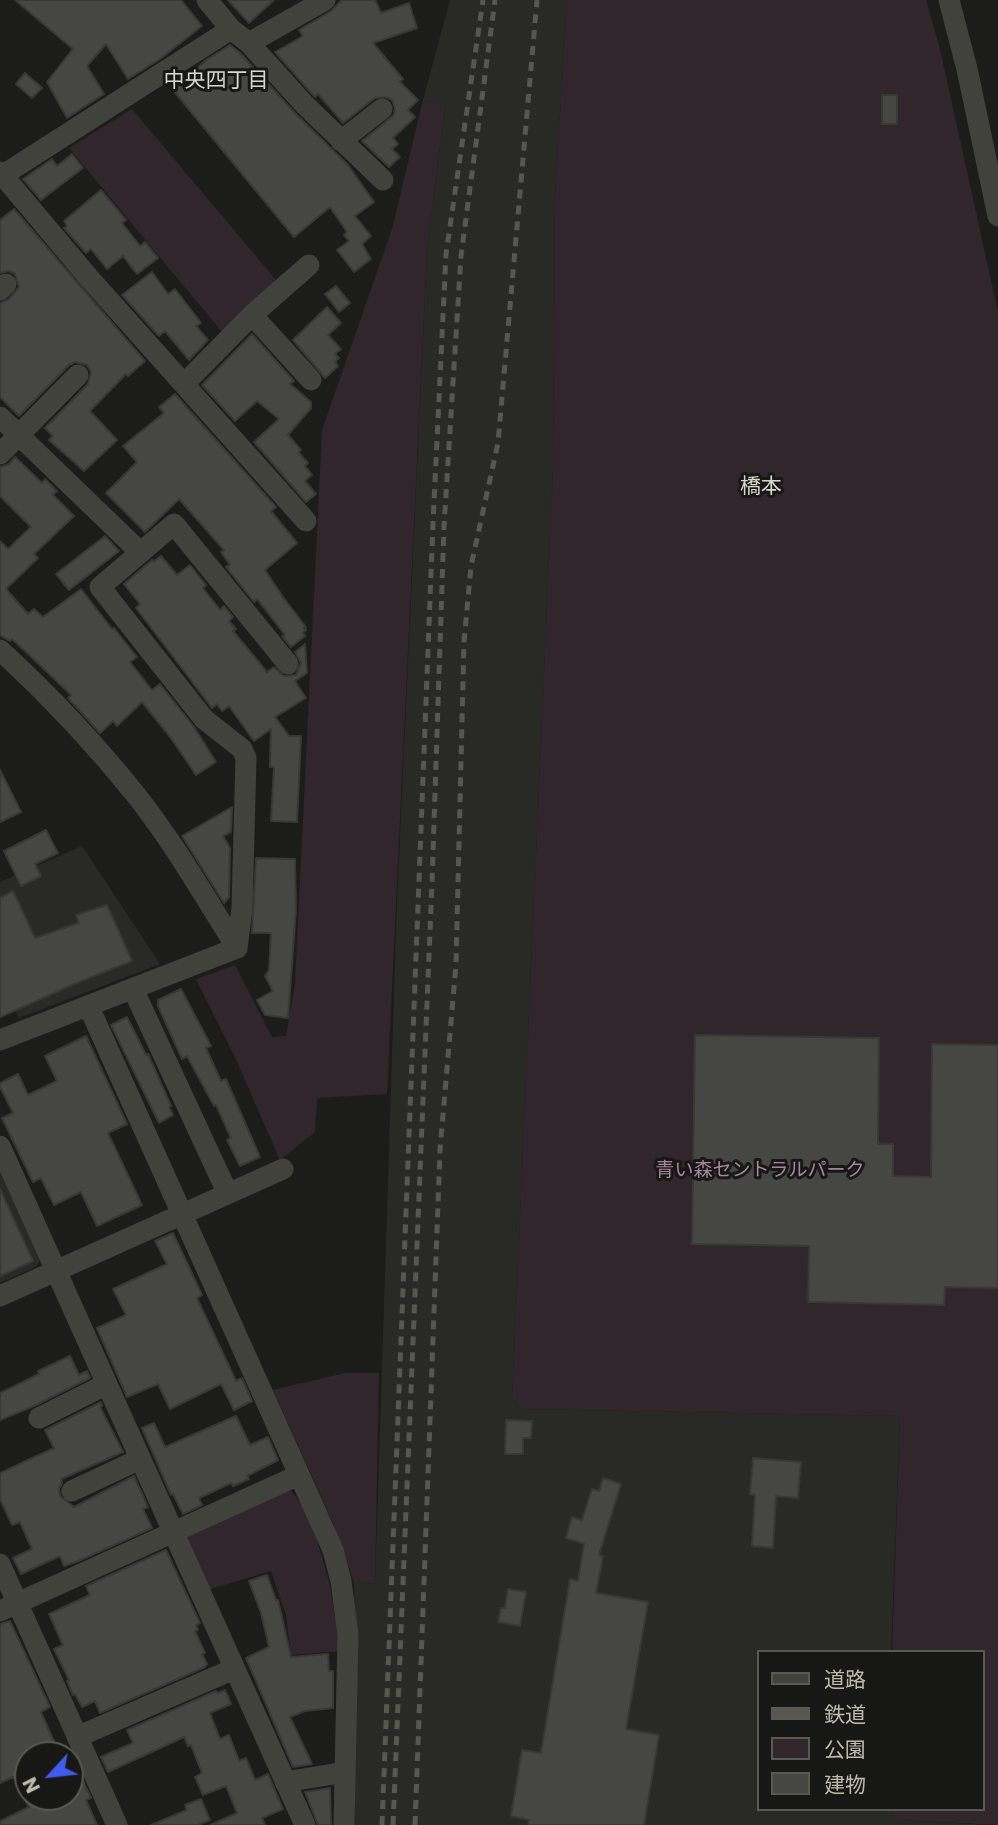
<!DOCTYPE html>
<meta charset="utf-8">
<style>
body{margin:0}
#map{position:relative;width:998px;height:1825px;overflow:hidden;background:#1c1d1a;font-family:Poppins,"Noto Sans JP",sans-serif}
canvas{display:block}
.legend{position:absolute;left:757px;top:1650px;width:228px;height:161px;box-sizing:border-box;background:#171815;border:2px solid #595952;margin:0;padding:9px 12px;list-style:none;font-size:21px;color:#bcbaad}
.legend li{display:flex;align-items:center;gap:14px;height:35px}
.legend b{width:35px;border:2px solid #595952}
.north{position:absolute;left:14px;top:1741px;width:70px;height:70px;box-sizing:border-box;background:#171815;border:2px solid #595952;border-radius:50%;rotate:243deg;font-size:19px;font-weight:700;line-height:28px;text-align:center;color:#bcbaad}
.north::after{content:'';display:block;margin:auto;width:24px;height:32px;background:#415bee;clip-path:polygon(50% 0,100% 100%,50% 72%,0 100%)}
</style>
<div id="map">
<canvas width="998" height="1825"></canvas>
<ul class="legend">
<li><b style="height:9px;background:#42423c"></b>道路</li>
<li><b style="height:9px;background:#57564f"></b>鉄道</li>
<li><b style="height:19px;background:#30262c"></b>公園</li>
<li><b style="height:19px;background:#464742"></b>建物</li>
</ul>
<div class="north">N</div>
</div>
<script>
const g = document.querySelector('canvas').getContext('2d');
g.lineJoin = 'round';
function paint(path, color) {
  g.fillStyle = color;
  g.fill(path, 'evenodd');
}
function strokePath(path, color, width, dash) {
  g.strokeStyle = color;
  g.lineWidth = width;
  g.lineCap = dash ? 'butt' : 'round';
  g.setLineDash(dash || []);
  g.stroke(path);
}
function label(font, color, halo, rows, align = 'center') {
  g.font = font + ' Poppins,"Noto Sans JP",sans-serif';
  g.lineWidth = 6;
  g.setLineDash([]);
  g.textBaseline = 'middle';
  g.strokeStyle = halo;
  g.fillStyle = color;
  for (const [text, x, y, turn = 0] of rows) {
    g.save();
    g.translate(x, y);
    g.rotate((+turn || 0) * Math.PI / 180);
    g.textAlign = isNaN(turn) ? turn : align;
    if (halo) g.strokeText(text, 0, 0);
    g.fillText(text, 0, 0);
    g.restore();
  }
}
paint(new Path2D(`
 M450,0H567L555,197L553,469L512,1398L522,1409L900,1416L891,1652H758V1809H888L898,1820L991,1825H355L354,1582L375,1584L397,904L427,250L445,106L423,100Z
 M82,846L160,964L19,1018L0,977V882Z
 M0,1172L40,1260L36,1267L0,1283Z`), '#292a26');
paint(new Path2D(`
 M567,0H926L940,49L998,312V1825L898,1820L888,1809H982V1652H892L900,1416L522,1409L512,1398L553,469L555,197Z
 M423,100L445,105L427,250L387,1094L317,1098L315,1132L280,1160L234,1055L196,979L235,965L272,1037L286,1036L295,983L322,430L392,229Z
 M132,109L276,280L223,333L69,148Z
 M345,1373H379L375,1584L354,1582L333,1523L273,1390Z
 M290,1489L310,1516L329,1582L341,1651L291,1655L286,1615L271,1571L207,1590L187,1542V1536Z`), '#30262c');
const building = new Path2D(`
 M15,0H181L202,26L160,59L128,79L106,44L87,66L104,94L67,118L47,82L73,49Z
 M228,0H274L249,23Z
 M342,0H375L381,13L409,3L417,28L373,43L403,79L400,82L418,100L408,110L415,117L393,138L398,144L392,149L400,157L389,167L362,141L394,115L395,108L392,100L386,97L375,98L343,123L318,94L315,97L313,95L275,52L303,36L299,30L331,11Z
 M230,45L240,53L295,113L348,165L374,202L355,216L371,236L362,244L371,259L354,272L337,250L349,241L344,235L347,232L330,207L294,237L173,90L206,60Z
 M25,73L42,88L32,98L16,84Z
 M882,95H897V124H882Z
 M72,154L83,168L41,200L23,179L52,159L57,166Z
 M101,190L126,220L122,223L140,246L145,242L158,258L137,274L123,256L107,269L91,249L86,253L64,228L67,226L64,221Z
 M14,209L145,361L128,376L126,374L90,411L117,440L84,471L49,440L53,436L45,428L88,384L91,372L87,365L75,362L69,365L19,416L0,397V303L9,299L19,287L15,274L9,271L0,273V220Z
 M152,272L168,294L175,289L201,323L196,326L208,340L189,360L165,331L159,336L122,295Z
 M336,286L350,303L339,312L325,294Z
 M327,307L341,323L328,335L341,349L335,354L339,358L335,362L338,366L325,378L293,340Z
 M252,334L294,381L290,384L311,402V408L288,435L301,450L298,452L308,463L305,466L312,475L305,481L316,494L306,502L254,442L279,419L257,401L235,421L202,385Z
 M175,394L276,507L271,511L297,543L265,570L285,600L306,627L304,628L306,630L303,633L305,636L291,647L282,636L285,635L257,599L254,602L226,567L230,565L221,552L224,550L179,499L145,532L106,493L137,462L123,446L164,413L159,407Z
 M15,457L42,483L45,479L57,491L53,495L74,516L34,554L38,558L6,589L28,614L34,609L43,617L81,589L112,629L114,628L137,657L130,662L152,690L160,684L194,727L216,762L196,775L171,738L142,702L117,726L113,721L100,733L68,698L71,695L44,669L12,639L10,641L0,635V541L8,549L31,527L0,496V467L9,464Z
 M105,536L119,551L69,590L56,574Z
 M161,556L177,575L190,565L206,585L203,588L220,610L224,606L233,617L229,621L236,629L233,631L267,672L274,667L284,676L296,675L301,663L295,652L305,644L307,673L295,681L306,698L275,717L289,736H301L297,822L271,821L274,767H270L271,729L254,741L229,706L222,711L217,704L212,708L136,608L140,604L124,584L152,560L154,561Z
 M0,770L21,812L0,822Z
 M232,807L231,832L223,836L230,848L229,897L224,903L182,836Z
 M46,830L58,853L35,864L41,876L21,886L4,851Z
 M256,858L295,859L296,909L288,1018L265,1015L257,1000L273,991L265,976L269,970L271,933H252Z
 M13,891L35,938L79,923L76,915L107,905L132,961L79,982L0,1017V898Z
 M181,989L211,1046L206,1048L221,1081L226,1079L260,1157L240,1166L227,1140L231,1138L216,1105L214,1106L187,1056L182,1059L158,1006V1000Z
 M127,1017L146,1055L148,1054L171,1106L169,1107L173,1115L159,1123L111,1025Z
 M695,1035L879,1038L878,1144H893V1176L931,1177L932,1044L998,1045V1288L945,1287L944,1305L808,1302L809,1246L692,1244Z
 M86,1036L127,1124L108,1133L142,1205L97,1226L81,1192L54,1205L41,1178L33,1182L2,1118L13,1113L0,1087V1083L18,1074L28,1095L57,1081L45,1056Z
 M0,1189L33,1261L0,1276Z
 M173,1233L202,1295L197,1298L236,1381L242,1378L252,1401L234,1410L221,1384L170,1409L158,1384L127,1397L97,1328L126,1315L113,1289L167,1264L155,1241Z
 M70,1356L79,1375L87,1371L90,1378L34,1406L0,1420V1393L39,1374L38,1371Z
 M101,1402L102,1406L100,1407L123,1452L61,1479L62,1483L59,1489L60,1496L74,1507L134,1476L148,1507L143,1509L152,1528L76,1562L64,1566L60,1556L21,1574L13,1558L32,1549L20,1522L12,1525L0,1499V1473L54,1448L45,1430Z
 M236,1416L250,1445L268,1437L278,1460L247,1476L249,1479L233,1486L231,1483L199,1498L202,1505L183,1514L173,1494L171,1495L142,1428L154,1423L165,1447Z
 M506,1420L532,1421L531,1438H523V1454H505Z
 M753,1458L801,1462L798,1498L776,1496L773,1548L752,1546L755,1495L750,1494Z
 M603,1478L621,1484L599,1555L603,1556L596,1593L648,1602L626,1729L659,1735L644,1825H528L529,1820L511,1816L522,1750L541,1753L570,1579L578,1581L584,1544L566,1538L572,1517L582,1520L592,1489L599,1491Z
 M166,1550L200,1623L196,1625L198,1630L195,1631L205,1653L202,1654L207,1664L205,1667L100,1713L95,1701L82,1707L75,1694L73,1695L67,1681L69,1680L54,1649L63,1645L49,1614L90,1595L86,1586Z
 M267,1575L276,1600H278L291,1657L328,1654L329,1671H333V1708L305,1711L290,1717L312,1764L293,1767L246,1658L269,1647L261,1613L249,1581Z
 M508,1589L526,1592L520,1626L498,1622L501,1608H505Z
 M10,1621L50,1707L41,1712L60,1755H28V1797H70V1753L91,1798L86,1800L97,1825H0V1821L29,1807L15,1779L13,1777L0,1783V1624Z
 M225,1690L231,1704L210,1713L220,1739L229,1735L239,1761L246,1758L255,1780L268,1774L283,1809L262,1818L265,1825H210L237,1813L226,1786L203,1795L195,1777L202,1773L191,1745L188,1746L184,1737L108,1772L101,1757L133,1743L127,1730L216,1691L217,1693Z
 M330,1788L331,1825H318L305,1792Z
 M201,1799L210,1820L198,1825H151L187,1810L185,1805Z`);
paint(building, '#464742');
strokePath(building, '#383935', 2);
strokePath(new Path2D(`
 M207,0L231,29L249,43L304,104L383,180
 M949,0L967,69L998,216
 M249,43L325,0
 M341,141L382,109
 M0,172L90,279L306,521
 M0,177L231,29
 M0,290L6,284
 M252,315L311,380
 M185,383L252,315L309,265
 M0,417L140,552
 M0,454L78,375
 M0,650C49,695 95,744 136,795C174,843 205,897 237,948
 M237,948L242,908L246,758L242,749L204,719L100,587L174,524L288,664
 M133,989L227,1192
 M89,1007L333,1550L341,1581L348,1635L344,1825
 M0,1040L237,948
 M0,1146L305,1825
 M0,1296L283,1169
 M39,1418L107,1384
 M72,1491L140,1459
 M0,1564L117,1825
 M0,1611L299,1475
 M77,1737L234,1669
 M285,1782L345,1772`), '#42423c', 21);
strokePath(new Path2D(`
 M382,1825L433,523L446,254L483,0
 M393,1825L432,883L444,526L461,256L495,0
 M415,1825L440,1150L456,964L464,642L471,566L498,443L537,0`), '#57564f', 5, [9, 7]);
label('19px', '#a6859e', '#171815', [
 ["青い森セントラルパーク",760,1171]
]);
label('21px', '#d8d7ce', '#171815', [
 ["中央四丁目",216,82],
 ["橋本",761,488]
]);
</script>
